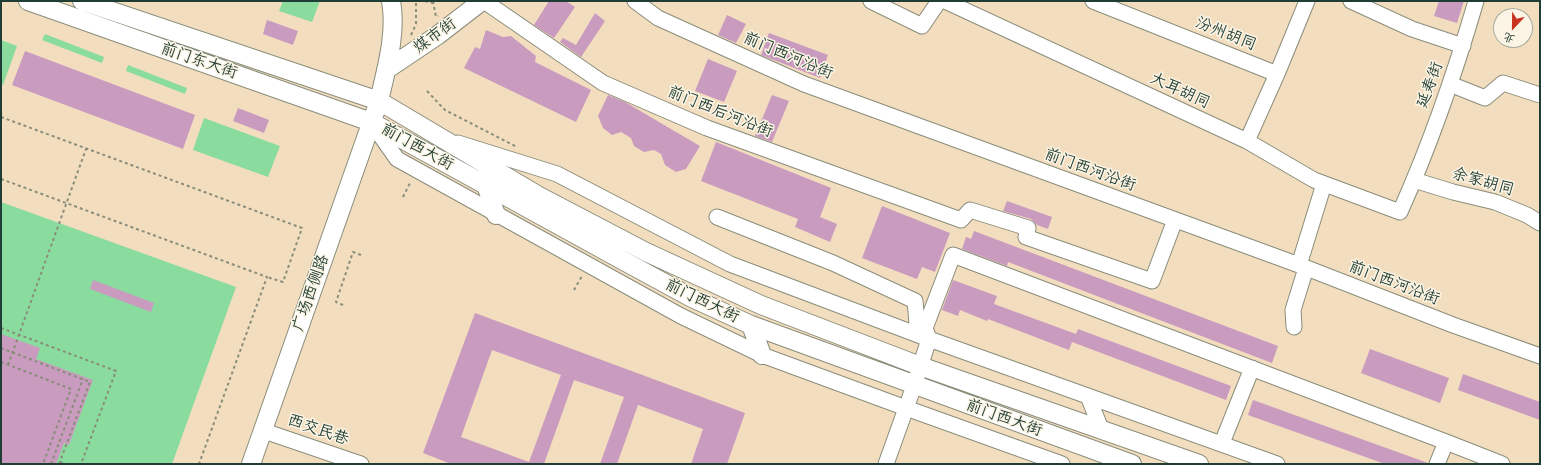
<!DOCTYPE html>
<meta charset="utf-8">
<style>
body{margin:0}
#map{position:relative;width:1541px;height:465px;overflow:hidden;background:#f3ddbf;font-family:Caveat,"LXGW WenKai TC",sans-serif}
canvas{display:block}
.frame{position:absolute;inset:0;border:2px solid #1f3d34;pointer-events:none}
.north{position:absolute;left:1493px;top:8px;width:40px;height:40px;box-sizing:border-box;background:#fcf5e5;border:1px solid #a4ab9e;border-radius:50%;rotate:202deg;font-size:11px;font-weight:700;line-height:16px;text-align:center;color:#1f3d34}
.north::after{content:'';display:block;margin:auto;width:14px;height:18px;background:#c8321e;clip-path:polygon(50% 0,100% 100%,50% 72%,0 100%)}
</style>
<div id="map">
<canvas width="1541" height="465"></canvas>
<div class="frame"></div>
<div class="north">北</div>
</div>
<script>
const g = document.querySelector('canvas').getContext('2d');
g.lineJoin = 'round';
function paint(path, color) {
  g.fillStyle = color;
  g.fill(path, 'evenodd');
}
function strokePath(path, color, width, dash) {
  g.strokeStyle = color;
  g.lineWidth = width;
  g.lineCap = dash ? 'butt' : 'round';
  g.setLineDash(dash || []);
  g.stroke(path);
}
function label(font, color, halo, rows, align = 'center') {
  g.font = font + ' Caveat,"LXGW WenKai TC",sans-serif';
  g.lineWidth = 3;
  g.setLineDash([]);
  g.textBaseline = 'middle';
  g.strokeStyle = halo;
  g.fillStyle = color;
  for (const [text, x, y, turn = 0] of rows) {
    g.save();
    g.translate(x, y);
    g.rotate((+turn || 0) * Math.PI / 180);
    g.textAlign = isNaN(turn) ? turn : align;
    if (halo) g.strokeText(text, 0, 0);
    g.fillText(text, 0, 0);
    g.restore();
  }
}
paint(new Path2D(`
 M283,1H320L312,22L279,11Z
 M45,34L104,57L102,63L42,40Z
 M1,40L17,46L3,85L1,84Z
 M128,65L187,88L185,94L126,71Z
 M204,118L280,146L268,177L193,150Z
 M1,202L236,287L172,464H1Z`), '#89dc9e');
paint(new Path2D(`
 M549,1H566L575,7L554,38L534,25Z
 M1439,1H1464L1457,23L1434,16Z
 M595,13L605,21L581,57L560,42L563,38L576,45Z
 M727,15L746,24L736,43L718,35Z
 M267,20L298,31L293,45L263,34Z
 M486,30L503,37L511,36L536,56L535,62L591,90L576,122L464,68L475,47L480,49Z
 M769,33L828,55L820,78L761,55Z
 M25,51L195,115L183,149L12,85Z
 M708,59L737,71L724,102L695,91Z
 M608,95L625,102L700,146L686,169L676,172L665,165L661,154L654,150L644,152L634,146L631,138L621,132L612,135L603,128L598,116Z
 M772,95L789,101L772,142L755,136Z
 M238,108L269,120L264,133L233,121Z
 M716,142L831,188L820,217L837,224L830,242L795,227L798,219L701,181Z
 M1007,201L1052,217L1048,229L1037,225L1031,219L1003,211Z
 M882,206L950,233L935,272L922,267L917,279L862,258Z
 M974,231L1278,346L1272,363L1008,262L1007,266L962,249L966,237L971,239Z
 M93,280L154,303L151,312L90,289Z
 M953,280L997,296L994,304L1076,334L1078,329L1231,386L1226,400L1072,342L1069,350L988,319L987,321L960,310L958,316L942,310Z
 M475,313L745,413L727,464H691L703,429L638,405L617,464H600L624,397L574,380L544,464H451L423,453ZM492,350L561,375L529,462L461,437Z
 M1,334L40,348L36,359L93,380L69,445L64,443L56,464H1Z
 M1370,349L1449,378L1440,403L1361,373Z
 M1463,374L1540,402V420L1458,390Z
 M1253,400L1428,463L1427,464H1385L1248,415Z`), '#c99bbf');
const minor = new Path2D(`
 M484,1L603,83L707,128L961,220L970,210L1028,228L1026,237L1152,281L1175,220
 M635,1L658,18L804,84L1299,265L1453,325L1540,356
 M871,1L922,26L939,1
 M945,1L1247,141L1314,180L1400,212C1431,143 1455,73 1476,1
 M1093,1L1277,74L1247,141
 M1351,1L1412,29L1463,46
 M1277,74L1307,1
 M1450,84L1485,98L1503,83L1540,95
 M371,122L397,159L681,316L762,355L906,408L1062,464
 M458,143L557,174L730,264L929,339L1277,464
 M1414,180L1453,192L1495,202L1527,215L1540,223
 M717,217L833,263L915,301L918,335
 M1299,265L1324,184
 M1294,327L1293,310L1306,268
 M1088,396L1101,429
 M264,431L361,464
 M1222,443L1252,368
 M886,464L914,386L929,339L925,328L953,255L1446,442
 M1437,464L1446,442L1502,464`);
const major = new Path2D(`
 M28,1L371,122L622,260L692,298L751,325L1132,464
 M82,1L379,101L539,196L646,252L761,305L920,366L1199,464
 M386,70L438,35L482,1
 M486,185L496,215
 M751,325L762,355
 M251,464L379,101C386,70 397,33 391,1`);
strokePath(minor, '#898d7a', 17);
strokePath(major, '#898d7a', 20);
strokePath(new Path2D(`
 M425,1L433,3
 M433,1L436,17L438,16
 M411,35L416,24V1
 M427,91L445,110L515,146
 M1,117L302,228L283,282L267,277
 M1,179L267,277L199,464
 M403,197L410,183
 M574,290L582,276
 M343,305L336,302L353,252L361,255
 M1,328L116,371L81,464
 M1,348L90,382L59,464
 M1,362L71,389L43,464
 M8,365L86,149
 M60,462L66,464
 M51,464L83,379`), '#898d7a', 2, [3, 3]);
strokePath(minor, '#fff', 15);
strokePath(major, '#fff', 18);
label('16px', '#1f3d34', '#fcf5e5', [
 ["汾州胡同",1226,34,22],
 ["煤市街",435,36,-36],
 ["前门西河沿街",788,56,23],
 ["前门东大街",199,61,19],
 ["延寿街",1430,85,-70],
 ["大耳胡同",1180,91,25],
 ["前门西后河沿街",720,112,22],
 ["前门西大街",417,147,29],
 ["前门西河沿街",1090,170,20],
 ["余家胡同",1483,182,16],
 ["前门西河沿街",1394,283,21],
 ["广场西侧路",311,293,-71],
 ["前门西大街",702,301,26],
 ["前门西大街",1004,418,20],
 ["西交民巷",318,430,19]
]);
</script>
